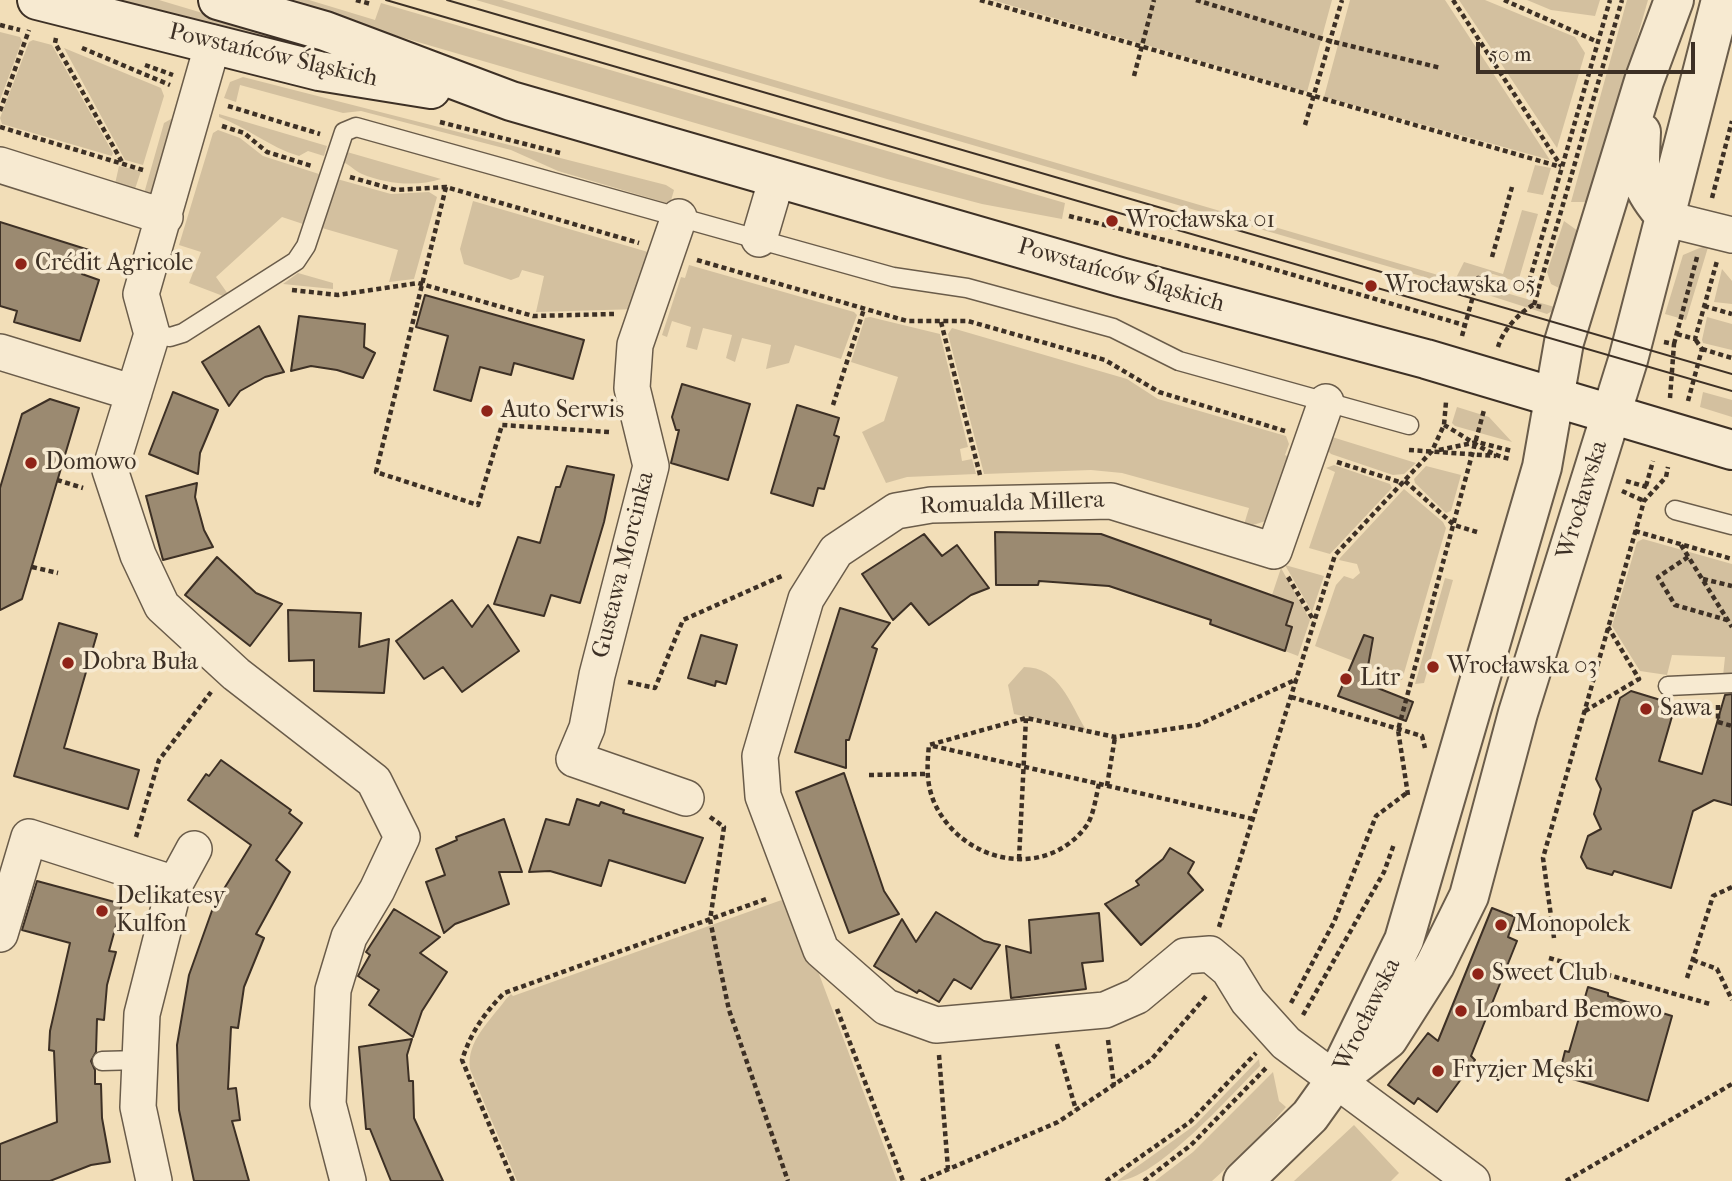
<!DOCTYPE html>
<meta charset="utf-8">
<style>
body{margin:0}
#map{position:relative;width:1732px;height:1181px;overflow:hidden;background:#f2deb8;font-family:"IM FELL French Canon",serif}
canvas{display:block}
.scale{position:absolute;left:1476px;top:42px;width:219px;height:32px;box-sizing:border-box;border:4px solid #3d3025;border-top:0;padding-left:9px;font-size:21px;line-height:24px;white-space:nowrap;color:#3d3025;-webkit-text-stroke:5px #f7ead1;paint-order:stroke}
</style>
<div id="map">
<canvas width="1732" height="1181"></canvas>
<div class="scale">50 m</div>
</div>
<script>
const g = document.querySelector('canvas').getContext('2d');
g.lineJoin = 'round';
function paint(path, color) {
  g.fillStyle = color;
  g.fill(path, 'evenodd');
}
function strokePath(path, color, width, dash) {
  g.strokeStyle = color;
  g.lineWidth = width;
  g.lineCap = dash ? 'butt' : 'round';
  g.setLineDash(dash || []);
  g.stroke(path);
}
function label(font, color, halo, rows, align = 'center') {
  g.font = font + ' "IM FELL French Canon",serif';
  g.lineWidth = 7;
  g.setLineDash([]);
  g.textBaseline = 'middle';
  g.strokeStyle = halo;
  g.fillStyle = color;
  for (const [text, x, y, turn = 0] of rows) {
    g.save();
    g.translate(x, y);
    g.rotate((+turn || 0) * Math.PI / 180);
    g.textAlign = isNaN(turn) ? turn : align;
    if (halo) g.strokeText(text, 0, 0);
    g.fillText(text, 0, 0);
    g.restore();
  }
}
paint(new Path2D(`
 M105,0H159L323,49L320,52Z
 M274,0H309L375,20L381,3L1065,203L1062,219L982,204L887,179Z
 M476,0H502L1455,280L1464,262L1503,274L1522,210L1538,214L1518,282L1493,274L1465,278L1462,288Z
 M992,0H1332L1307,92Z
 M1350,0H1445L1550,160L1324,97Z
 M1459,0H1485L1575,37L1585,53L1557,148Z
 M1527,0H1600L1595,16L1551,10Z
 M1627,0H1648L1590,202H1571Z
 M0,32L20,37L22,41L0,100Z
 M33,40L52,45L113,153L112,156L2,124L0,118L29,42Z
 M64,48L161,88L164,96L143,165L125,160Z
 M243,77L666,185L674,190L670,204L558,171L511,150L361,111L343,113L240,85L236,102L224,98L230,82Z
 M219,114L327,146L324,156L308,151L299,156C269,147 248,128 219,117Z
 M171,119L179,122L155,190L143,197L164,123Z
 M218,130L240,138L263,156L319,174L303,224L282,217L216,277L228,294L223,296L189,283L201,252L179,245L213,133Z
 M347,152L441,179C417,187 386,184 362,174C355,171 350,165 343,162Z
 M1535,165L1551,168L1543,195L1527,192Z
 M119,166L141,171L132,198L115,184Z
 M337,179L391,194L429,192L437,197L414,279L389,282L398,250L322,228Z
 M473,201L648,252L643,265L652,268L639,309L536,312L544,276L522,270L519,277L511,280L464,264L460,249Z
 M1564,221L1578,231L1563,290L1551,284L1547,272Z
 M1709,244L1686,320L1665,314L1683,255Z
 M689,265L854,312L857,315L841,359L795,345L789,363L766,369L771,345L742,338L735,362L726,358L732,335L703,328L697,350L686,347L691,327L672,321L667,337L662,335L681,277L685,278Z
 M1722,269L1732,281V304L1714,302Z
 M298,273L333,283V289L283,284Z
 M1489,288L1558,308L1547,314L1488,295Z
 M870,317L940,334L968,447L960,449L962,461L972,459L976,474L907,477L886,483L862,432L884,421L898,377L851,362L865,318Z
 M1707,317L1732,324V350L1703,343L1702,340Z
 M952,328L1127,379L1158,399L1286,436L1289,444L1285,455L1293,459L1266,521L1243,528L1249,508L1122,473L1091,470L984,474L948,334Z
 M1703,392L1732,400V417L1700,407Z
 M1457,407L1489,417L1512,442L1455,426L1452,423Z
 M1332,437L1416,463L1404,474L1393,475L1331,454L1327,450Z
 M1334,465L1390,484L1392,488L1330,554L1309,548L1335,472L1326,468Z
 M1426,466L1461,475L1451,511L1446,513L1415,483L1414,479Z
 M1404,489L1443,522L1446,528L1402,680L1315,646L1336,585L1344,576L1353,579L1360,573L1357,564L1339,560L1340,558Z
 M1643,539L1732,564V676H1723L1725,657L1672,655L1667,675L1640,671L1612,626L1637,542Z
 M1285,565L1324,576L1312,612Z
 M1281,568L1310,620L1298,656L1285,651L1292,627L1286,625L1293,603L1272,595Z
 M1445,578L1453,580L1424,683L1415,684Z
 M1024,667C1059,667 1070,703 1086,730L1014,714L1008,685Z
 M790,897L897,1181H517L470,1069C466,1041 491,1020 506,999L511,994L513,996Z
 M1259,1059L1260,1066C1231,1095 1155,1181 1117,1181L1195,1125Z
 M1273,1072L1279,1101L1286,1107L1256,1141L1212,1181H1155L1193,1152Z
 M1354,1125L1399,1173L1391,1181H1294Z`), '#d3c09f');
const building = new Path2D(`
 M0,222L89,250L82,274L99,280L80,341L14,322L17,311L0,306Z
 M425,295L584,340L573,379L514,363L511,375L480,367L471,401L434,390L448,336L416,327Z
 M299,316L365,324L364,347L375,353L363,378L337,370L311,366L291,371Z
 M259,326L284,372L265,377L240,391L229,406L202,362Z
 M682,384L750,404L728,480L671,463L679,430H676L672,417Z
 M173,392L218,410L200,453L198,474L149,454Z
 M50,399L79,408L22,599L0,610V488L22,414Z
 M797,405L839,418L834,435L839,437L824,489L818,488L813,506L771,493Z
 M567,466L614,475L604,522L580,603L551,595L544,616L494,604L518,537L540,543L556,487H560Z
 M197,483L195,497L204,530L213,547L163,560L146,496Z
 M995,532L1101,534L1293,603L1286,625L1292,627L1285,651L1210,624L1211,620L1109,586L1039,581L1038,585H996Z
 M924,534L942,556L957,545L989,588L971,595L929,625L911,603L893,620L862,574Z
 M217,557L256,593L282,604L250,646L185,595Z
 M452,600L472,627L488,605L519,651L462,692L443,667L424,679L396,641Z
 M840,608L890,623L872,647L877,649L849,740H846V768L795,752Z
 M288,610L361,613L359,647L389,639L384,693L314,691V660L289,661Z
 M59,623L97,634L64,748L139,770L128,809L14,776Z
 M701,635L737,645L726,684L716,681L715,686L688,678Z
 M1364,635L1373,638L1365,683L1413,702L1406,721L1338,696Z
 M1631,691L1667,702L1673,713L1659,761L1702,774L1725,695L1732,694V805L1714,800L1693,811L1671,888L1614,871L1612,875L1587,868L1581,857L1588,836L1601,829L1594,814L1601,789L1596,779L1620,698Z
 M221,760L291,810L289,813L302,823L276,860L290,872L256,934L264,938L244,987L238,1028L231,1027L228,1089L236,1088L240,1120L232,1121L249,1181H194L179,1110L177,1045L189,975L214,905L251,845L188,800L206,774L209,776Z
 M844,773L884,891L899,914L849,933L796,792Z
 M577,799L599,806L601,802L624,810L623,813L703,838L685,883L609,860L601,886L550,871L529,872L546,819L569,825Z
 M504,819L522,872H499L509,904L455,924L444,933L426,882L445,875L436,849L457,840L456,837Z
 M1170,848L1194,862L1188,873L1203,890L1141,945L1105,904L1139,885L1136,881L1163,859Z
 M37,881L122,904L109,951L116,952L107,985L104,1020L97,1019L96,1052L91,1061L95,1070V1084H101L102,1118L110,1162L91,1165L50,1181H0V1144L57,1122L54,1051L49,1050L50,1031L70,943L22,930Z
 M1492,908L1515,917L1508,937L1517,941L1471,1056L1475,1060L1437,1112L1418,1098L1414,1104L1388,1085L1428,1033L1438,1041Z
 M394,909L440,937L420,953L447,972L422,1011L413,1037L369,1005L379,990L358,976L370,955L366,952Z
 M936,912L984,941L1000,945L971,989L954,979L939,1002L919,990L917,993L874,966L902,919L916,942Z
 M1099,913L1103,961L1082,963L1086,989L1011,998L1006,946L1031,953L1029,920Z
 M1588,987L1608,993V996L1672,1016L1648,1101L1559,1075L1565,1051L1569,1052Z
 M412,1039L407,1055L409,1081H413L414,1118L443,1181H391L370,1129H366L359,1047Z`);
paint(building, '#9b8a71');
strokePath(building, '#3d3025', 2);
const service = new Path2D(`
 M152,334L170,337L183,333L296,261L306,246L344,132L356,127L893,277L967,288L1113,328L1179,361L1409,425
 M1675,510L1732,525
 M1668,686L1732,683
 M102,1061L140,1060`);
const minor = new Path2D(`
 M213,43L141,294L152,334L110,470L138,555L162,606L236,674L374,781L402,837L377,890L349,937L333,990L328,1104L348,1181
 M0,165L165,217
 M679,217L635,345L632,388L651,466L597,675L587,728L574,759L686,798
 M1667,219L1732,235
 M759,239L777,178
 M0,352L134,393
 M1326,402L1274,551L1111,501L931,505L896,511L836,551L806,599L760,756L763,796L821,950L886,1007L936,1025L1105,1010L1137,996L1185,956L1210,954L1229,970L1248,1001L1286,1043L1472,1181
 M175,884L194,849
 M0,934L29,837L175,884L142,1014L138,1107L154,1181`);
const tertiary = new Path2D(`
 M1641,132C1639,177 1637,183 1667,219
 M1345,1073L1388,1039L1435,965L1469,896L1518,713L1628,360L1721,0
 M1243,1181L1310,1116L1335,1081L1404,940L1542,467L1564,342L1644,81L1674,0`);
const secondary = new Path2D(`
 M37,0L319,71L431,89
 M218,0L325,31L511,101L1120,277L1426,359L1732,450`);
strokePath(service, '#6a5c4a', 21);
strokePath(minor, '#6a5c4a', 38);
strokePath(tertiary, '#6a5c4a', 42);
strokePath(secondary, '#3d3025', 42);
strokePath(new Path2D(`
 M356,0L371,4
 M980,0L1561,167
 M1196,0L1330,41L1441,68
 M1453,0L1561,166
 M1504,0L1598,42
 M0,25L20,30
 M56,38L55,43L122,162
 M82,48L170,85
 M145,65L173,75
 M1134,76L1154,0
 M228,106L320,134
 M0,111L29,30
 M440,122L560,153
 M1305,125L1342,0
 M222,126L244,133L267,152L312,166
 M0,127L143,170
 M350,177L396,190L446,187L639,243
 M446,187L376,472L478,505L502,425L609,432
 M1712,198L1732,121
 M1069,216L1232,257L1464,325
 M1492,257L1512,187
 M697,260L907,321H968L1105,360L1159,392L1285,431
 M1527,289L1610,0
 M292,290L338,295L418,283L533,316L614,314
 M1534,305L1622,0
 M1704,306L1732,314
 M941,322L980,475
 M1677,334L1695,339L1717,261
 M1462,336L1478,278L1539,293
 M1664,342L1674,344L1670,398
 M1674,344L1697,257
 M1498,347C1503,330 1518,314 1533,305L1541,307
 M1702,349L1732,358
 M1688,401L1702,349L1695,339
 M833,405L864,309
 M1444,425C1465,436 1487,455 1511,459
 M1409,450L1496,456
 M1439,450L1477,442L1512,451
 M1337,462L1403,483
 M57,480L83,488
 M1405,481L1454,525L1477,532
 M1626,481L1647,487
 M1646,486L1653,461
 M1622,491L1644,501
 M1635,531L1732,559
 M1681,545L1732,627
 M1688,557L1658,577L1675,605L1727,620
 M32,567L58,573
 M1288,577L1314,621
 M1703,579L1732,586
 M628,682L655,688L683,620L784,575
 M1291,697L1422,736L1425,748
 M1718,705V722L1732,726
 M1585,711L1639,679L1608,627
 M933,746L1253,819
 M869,775L926,774
 M1099,784C1096,796 1094,814 1087,825C1046,882 961,863 934,802C926,783 927,765 929,745L1026,718L1115,737L1198,725L1297,679
 M1107,786L1115,737
 M1408,795L1398,730L1484,410
 M710,817L724,827L710,920L729,1010L788,1181
 M136,837L159,760L211,692
 M1019,859L1026,718
 M1219,927L1335,555L1432,451L1444,425L1446,402
 M1554,938L1543,858L1644,501L1666,477L1668,467
 M1549,958L1710,1004
 M1693,960L1717,969L1732,1000
 M1687,978L1713,896L1732,887
 M1291,1003L1334,922L1376,816L1408,792
 M837,1009L903,1181
 M1303,1015L1384,872L1394,844
 M1108,1040L1114,1085
 M1057,1044L1076,1110
 M939,1055L948,1169
 M513,1181L462,1060C471,1032 484,1014 504,993L769,898
 M921,1181L1058,1122L1151,1060L1207,995
 M1106,1181L1190,1122L1256,1053
 M1144,1181L1191,1145L1266,1068
 M1566,1181L1732,1084`), '#3d3025', 4.5, [5, 3.5]);
strokePath(service, '#f7ead1', 18);
strokePath(minor, '#f7ead1', 35);
strokePath(tertiary, '#f7ead1', 38);
strokePath(secondary, '#f7ead1', 38);
strokePath(new Path2D(`
 M386,0L1732,391
 M447,0L1732,374`), '#3d3025', 2);
for (const [x, y, r, color] of [
 [1112,221,7,"#8f2418"],
 [21,264,7,"#8f2418"],
 [1371,286,7,"#8f2418"],
 [487,411,7,"#8f2418"],
 [31,463,7,"#8f2418"],
 [68,663,7,"#8f2418"],
 [1433,667,7,"#8f2418"],
 [1346,679,7,"#8f2418"],
 [1646,709,7,"#8f2418"],
 [102,911,7,"#8f2418"],
 [1501,925,7,"#8f2418"],
 [1478,974,7,"#8f2418"],
 [1461,1011,7,"#8f2418"],
 [1438,1071,7,"#8f2418"]
]) {
  const dot = new Path2D();
  dot.arc(x, y, r, 0, 2 * Math.PI);
  g.fillStyle = color;
  g.fill(dot);
  strokePath(dot, '#f7ead1', 2.5);
}
label('24px', '#3d3025', '#f7ead1', [
 ["Powstańców Śląskich",273,56,13],
 ["Powstańców Śląskich",1121,276,16],
 ["Wrocławska",1583,500,-73],
 ["Romualda Millera",1012,504,-2],
 ["Gustawa Morcinka",624,565,-76],
 ["Wrocławska",1368,1015,-64]
]);
label('24px', '#3d3025', '#f7ead1', [
 ["Wrocławska 01",1126,221],
 ["Crédit Agricole",35,264],
 ["Wrocławska 05",1385,286],
 ["Auto Serwis",501,411],
 ["Domowo",45,463],
 ["Dobra Buła",82,663],
 ["Wrocławska 03",1447,667],
 ["Litr",1360,679],
 ["Sawa",1660,709],
 ["Delikatesy",116,897],
 ["Kulfon",116,925],
 ["Monopolek",1515,925],
 ["Sweet Club",1492,974],
 ["Lombard Bemowo",1475,1011],
 ["Fryzjer Męski",1452,1071]
], 'left');
</script>
